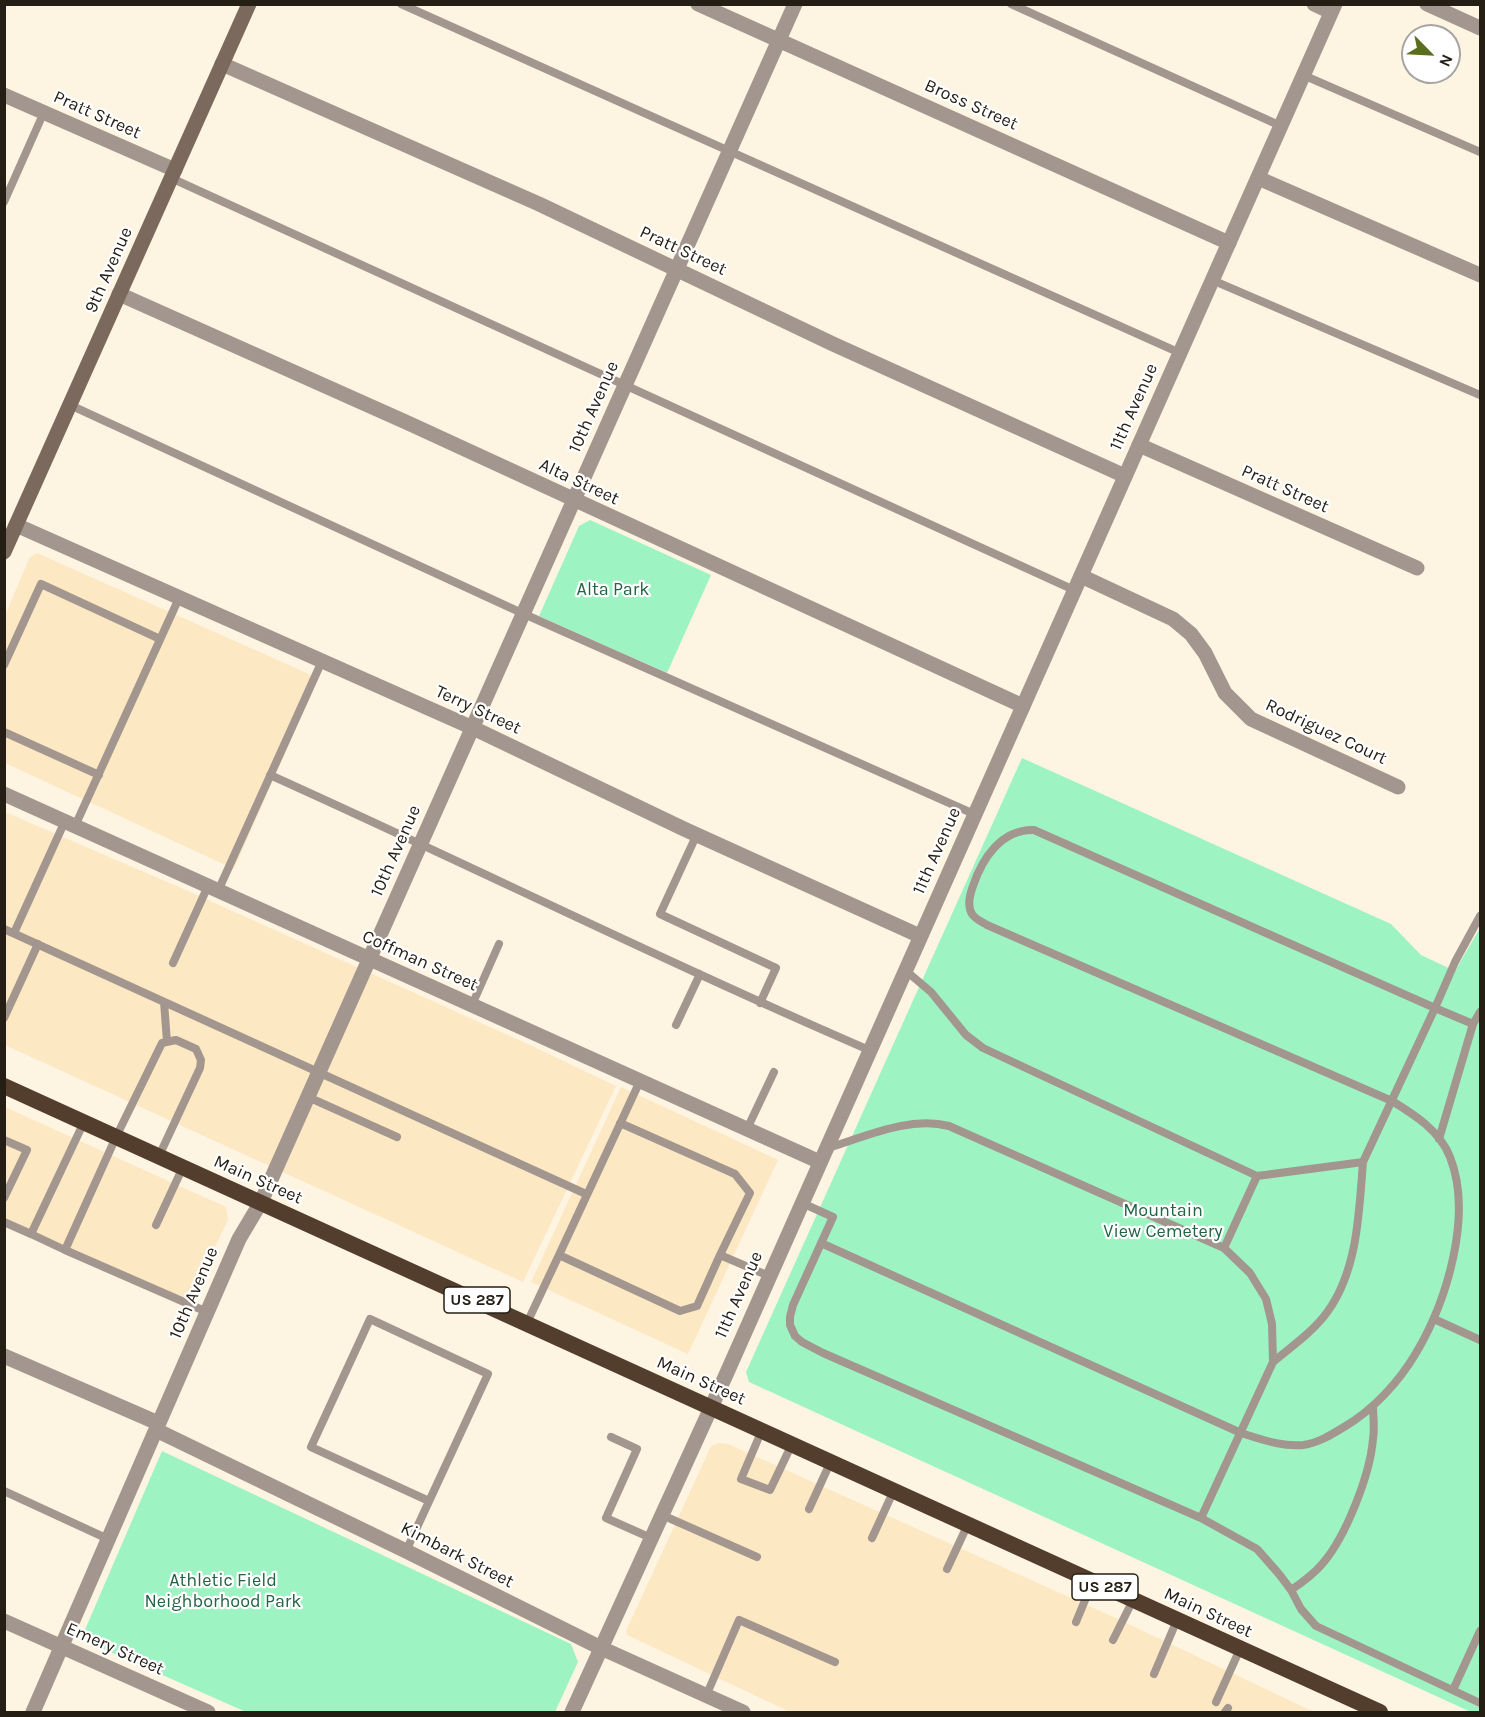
<!DOCTYPE html>
<style>
body{margin:0}
#map{position:relative;width:1485px;height:1717px;overflow:hidden;background:#fef4e2;font-family:Karla,sans-serif}
canvas{display:block}
.frame{position:absolute;inset:0;border:6px solid #241e14;pointer-events:none}
.north{position:absolute;left:1401px;top:24px;width:60px;height:60px;box-sizing:border-box;background:#fff;border:2px solid #a7a5a1;border-radius:50%;rotate:114deg;font-size:16px;font-weight:700;line-height:24px;text-align:center;color:#241e14}
.north::after{content:'';display:block;margin:auto;width:21px;height:27px;background:#5a6e1d;clip-path:polygon(50% 0,100% 100%,50% 72%,0 100%)}
</style>
<div id="map">
<canvas width="1485" height="1717"></canvas>
<div class="frame"></div>
<div class="north">N</div>
</div>
<script>
const g = document.querySelector('canvas').getContext('2d');
g.lineJoin = 'round';
function paint(path, color) {
  g.fillStyle = color;
  g.fill(path, 'evenodd');
}
function strokePath(path, color, width, dash) {
  g.strokeStyle = color;
  g.lineWidth = width;
  g.lineCap = dash ? 'butt' : 'round';
  g.setLineDash(dash || []);
  g.stroke(path);
}
function label(font, color, halo, rows, align = 'center') {
  g.font = font + ' Karla,sans-serif';
  g.lineWidth = 4.5;
  g.setLineDash([]);
  g.textBaseline = 'middle';
  g.strokeStyle = halo;
  g.fillStyle = color;
  for (const [text, x, y, turn = 0] of rows) {
    g.save();
    g.translate(x, y);
    g.rotate((+turn || 0) * Math.PI / 180);
    g.textAlign = isNaN(turn) ? turn : align;
    if (halo) g.strokeText(text, 0, 0);
    g.fillText(text, 0, 0);
    g.restore();
  }
}
paint(new Path2D(`
 M37,553L318,678L234,869L5,763V615L30,557Z
 M5,812L188,891L530,1045L616,1086L523,1282L5,1045Z
 M621,1087L778,1160L688,1354L531,1282Z
 M5,1107L226,1207L228,1220L188,1302L5,1219Z
 M718,1443L728,1444L1118,1619L1314,1712H790L627,1635L626,1631L711,1446Z`), '#fde8c4');
paint(new Path2D(`
 M590,520L711,575L667,673L539,616L579,526Z
 M1022,758L1391,924L1421,955L1455,971L1480,928V1712H1471L749,1382L746,1372Z
 M162,1451L571,1644L578,1662L555,1712H246L81,1639Z`), '#9ef3c3');
strokePath(new Path2D(`
 M401,4L1180,353
 M1011,4L1281,126
 M1303,75L1480,152
 M171,178L1074,590
 M4,202L44,112
 M1212,280L1480,395
 M70,405L524,614L974,814
 M4,665L41,584L160,639
 M4,732L99,775
 M270,775C470,865 667,963 869,1050
 M75,826L179,598
 M697,834L660,914L776,968L760,1003
 M218,891L322,661
 M4,929L586,1194
 M14,933L65,821
 M173,963L208,886
 M164,1002L167,1042
 M472,1005L499,944
 M4,1018L38,944
 M1473,1024L1480,1012
 M676,1025L700,974
 M308,1097L397,1137
 M620,1123L735,1174L750,1193L720,1255L769,1276
 M747,1129L774,1072
 M1439,1139L1473,1024L1435,1008L1455,962L1480,916
 M4,1140L27,1150L4,1198
 M828,1148C867,1136 909,1116 949,1126L1224,1248L1257,1176
 M159,1156L200,1068L201,1060L196,1049L176,1040L162,1043L116,1137L65,1250L207,1312
 M802,1203L833,1217L793,1305L790,1317V1325L795,1336L802,1342L823,1353L1201,1518L1273,1362L1272,1324L1266,1299L1250,1273L1224,1248
 M4,1222L31,1234
 M156,1225L183,1167
 M821,1243L1241,1433C1261,1439 1281,1447 1303,1445C1318,1443 1331,1435 1344,1427C1373,1410 1399,1382 1416,1353C1447,1301 1473,1215 1450,1157C1440,1131 1415,1115 1392,1101L987,925C982,922 975,919 972,914C967,906 970,894 973,886C982,859 1001,829 1034,830L1435,1008L1363,1162L1257,1176L983,1048L966,1035L931,992L905,970
 M65,1250L31,1234L84,1122
 M559,1255L640,1081
 M1434,1319L1480,1340
 M527,1323L559,1255L680,1311L697,1306L720,1255
 M1273,1362C1292,1346 1314,1331 1328,1311C1358,1269 1359,1211 1363,1162
 M762,1430L741,1479L770,1490L792,1444
 M611,1437L637,1449L606,1518L651,1538
 M4,1491L108,1539
 M809,1509L831,1461
 M662,1515L757,1557
 M1201,1518L1257,1549L1279,1574L1291,1590L1301,1609L1316,1626L1480,1703
 M872,1538L894,1490
 M406,1551L488,1374L370,1319L311,1447L429,1501
 M947,1569L968,1524
 M1291,1590C1303,1582 1314,1574 1323,1563C1346,1536 1370,1475 1373,1439C1375,1428 1373,1417 1373,1406
 M1076,1622L1093,1581
 M1113,1640L1133,1600
 M1154,1674L1177,1620
 M1453,1690L1480,1631
 M706,1696L739,1620L835,1662
 M1216,1702L1240,1649
 M1225,1712L1228,1708`), '#a3968e', 8);
strokePath(new Path2D(`
 M698,4L1229,243
 M1314,4L1331,12
 M1427,4L1480,28
 M222,64L539,204L833,344L1125,476
 M4,95L175,170
 M1258,178L1480,275
 M119,294L408,423L1023,706
 M1139,445L1417,568
 M16,525L473,728L684,829L920,936
 M1081,576L1173,619L1191,634L1205,653L1225,693L1251,719L1398,787
 M4,794L820,1162
 M4,1356L158,1423
 M156,1430L406,1551L601,1648L743,1712
 M4,1621L208,1712
 M33,1712L239,1239L261,1202L795,4`), '#a3968e', 15);
strokePath(new Path2D(`
 M572,1712L725,1377L1335,4`), '#a3968e', 15);
strokePath(new Path2D(`
 M4,552L249,4`), '#7b695d', 15);
strokePath(new Path2D(`
 M4,1086L1380,1712`), '#533d2d', 16);
for (const [x, y, w] of [
 [477,1300,66],
 [1105,1587,66]
]) {
  const box = new Path2D();
  box.roundRect(x - w / 2, y - 13, w, 26, 4.5);
  g.fillStyle = '#fff';
  g.fill(box);
  strokePath(box, '#241e14', 1.5);
}
label('bold 16px', '#241e14', null, [
 ["US 287",477,1300],
 ["US 287",1105,1587]
]);
label('18px', '#241e14', '#fff', [
 ["Bross Street",971,105,24],
 ["Pratt Street",97,115,24],
 ["Pratt Street",683,251,25],
 ["9th Avenue",109,270,-66],
 ["10th Avenue",594,407,-66],
 ["11th Avenue",1134,407,-66],
 ["Alta Street",579,482,25],
 ["Pratt Street",1285,489,24],
 ["Terry Street",478,710,25],
 ["Rodriguez Court",1326,732,25],
 ["10th Avenue",396,851,-66],
 ["11th Avenue",937,851,-66],
 ["Coffman Street",420,961,24],
 ["Main Street",258,1180,24],
 ["10th Avenue",194,1293,-67],
 ["11th Avenue",739,1295,-66],
 ["Main Street",701,1381,24],
 ["Kimbark Street",457,1555,27],
 ["Main Street",1208,1613,25],
 ["Emery Street",115,1649,24]
]);
label('18px', '#236444', '#fff', [
 ["Alta Park",613,590],
 ["Mountain",1163,1211],
 ["View Cemetery",1163,1232],
 ["Athletic Field",223,1581],
 ["Neighborhood Park",223,1602]
]);
</script>
